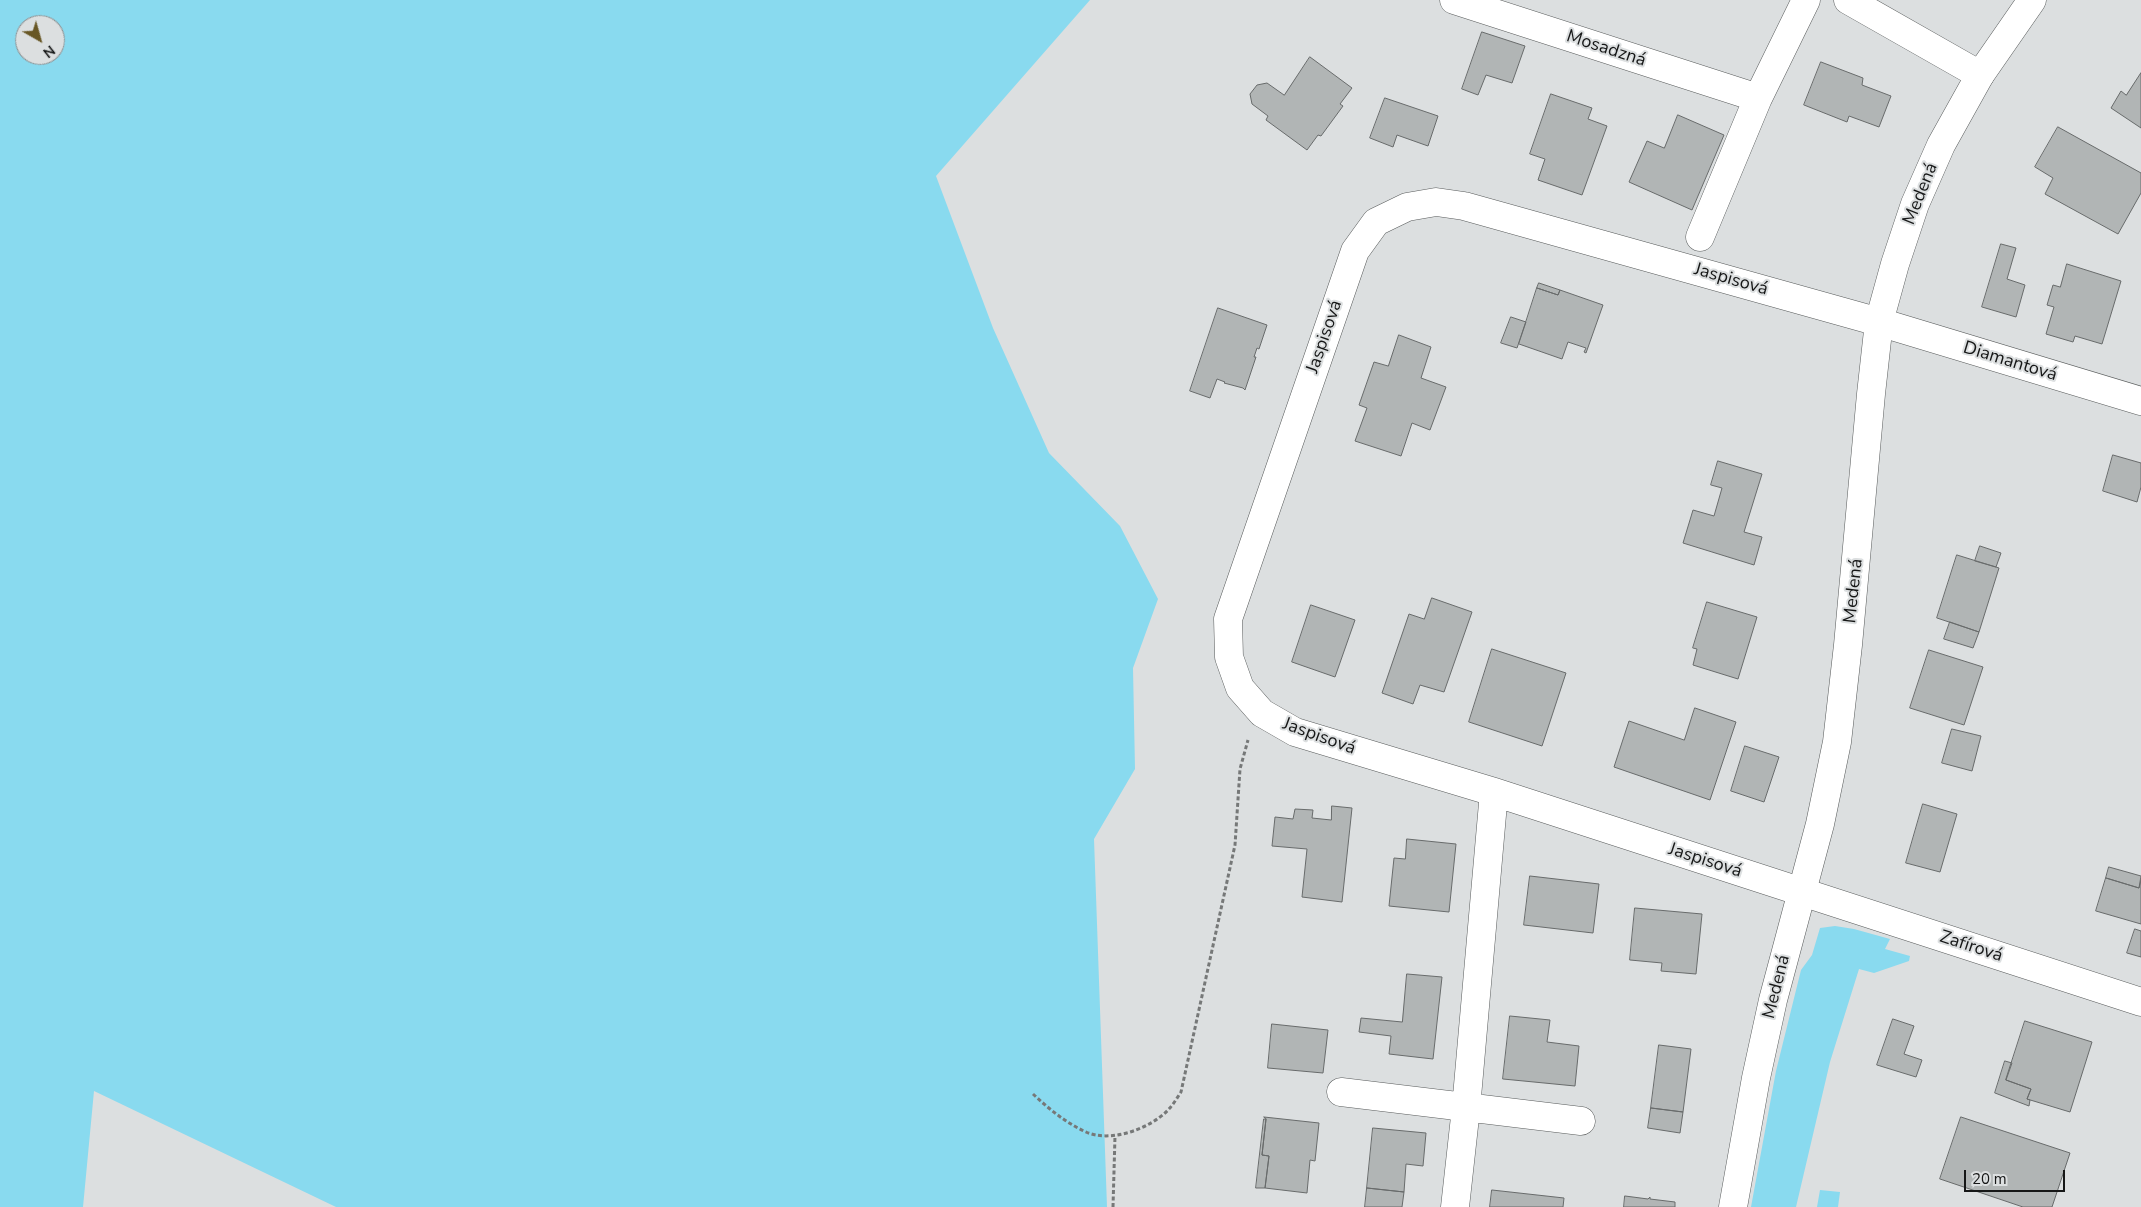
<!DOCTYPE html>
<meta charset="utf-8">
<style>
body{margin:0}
#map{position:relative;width:2141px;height:1207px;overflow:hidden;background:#dcdfe0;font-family:"Nunito Sans",sans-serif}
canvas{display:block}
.north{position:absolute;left:15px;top:15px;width:50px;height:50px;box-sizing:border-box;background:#dcdfe0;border:1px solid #8d8f90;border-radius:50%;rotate:142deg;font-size:14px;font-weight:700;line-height:20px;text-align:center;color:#161717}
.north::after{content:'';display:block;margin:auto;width:18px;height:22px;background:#685725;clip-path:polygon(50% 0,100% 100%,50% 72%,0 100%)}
.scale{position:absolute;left:1964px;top:1170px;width:101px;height:22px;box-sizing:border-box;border:2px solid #161717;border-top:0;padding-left:6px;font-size:15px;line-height:18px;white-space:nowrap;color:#161717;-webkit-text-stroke:4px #dcdfe0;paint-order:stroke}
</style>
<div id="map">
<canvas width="2141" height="1207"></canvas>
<div class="north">N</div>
<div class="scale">20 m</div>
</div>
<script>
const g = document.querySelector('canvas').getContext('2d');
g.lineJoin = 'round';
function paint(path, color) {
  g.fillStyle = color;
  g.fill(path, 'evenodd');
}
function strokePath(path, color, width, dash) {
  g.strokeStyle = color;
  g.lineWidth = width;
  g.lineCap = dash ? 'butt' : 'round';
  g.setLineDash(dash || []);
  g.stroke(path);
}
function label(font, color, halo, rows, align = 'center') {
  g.font = font + ' "Nunito Sans",sans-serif';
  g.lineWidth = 4;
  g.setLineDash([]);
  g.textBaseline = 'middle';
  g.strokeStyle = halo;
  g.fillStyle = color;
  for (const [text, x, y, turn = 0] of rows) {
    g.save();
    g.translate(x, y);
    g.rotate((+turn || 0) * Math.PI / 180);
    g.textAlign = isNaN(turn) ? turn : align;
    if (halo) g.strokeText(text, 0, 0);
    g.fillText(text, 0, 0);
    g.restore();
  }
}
paint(new Path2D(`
 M0,0H1090L936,176L993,328L1049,453L1120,526L1158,599L1133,668L1135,769L1094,839L1107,1207H336L94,1091L83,1207H0ZM25,25H55V55H25Z
 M1835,926L1854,929L1890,939L1885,949L1910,956L1909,961L1874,973L1859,969L1830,1062L1796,1207H1751L1776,1071L1801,970L1812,955L1820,928Z
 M1820,1190L1840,1192L1838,1207H1817Z`), '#89daef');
const building = new Path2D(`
 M1482,32L1525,46L1512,83L1486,75L1478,95L1462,89Z
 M1310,57L1352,88L1340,104L1343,106L1321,136L1318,135L1307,150L1266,120L1268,116L1252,104L1250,94L1257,85L1267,83L1284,95Z
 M1821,62L1863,78L1862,85L1891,96L1879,127L1849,116L1847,122L1804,105Z
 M2141,73V128L2111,108L2121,91L2126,95Z
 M1551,94L1592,108L1588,119L1607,126L1582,195L1538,180L1545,159L1530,154Z
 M1385,98L1438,116L1428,146L1397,135L1393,147L1370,138Z
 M1678,115L1724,135L1692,210L1629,182L1647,141L1664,148Z
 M2058,127L2141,173V193L2118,234L2045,194L2053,178L2035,167Z
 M2001,244L2016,248L2007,279L2025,285L2016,317L1982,307Z
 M2067,264L2121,281L2102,344L2075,336L2073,342L2046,334L2054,307L2047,305L2053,285L2060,287Z
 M1539,283L1560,290L1558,295L1537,288Z
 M1537,288L1558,295L1560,290L1603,305L1586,353L1584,352L1586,348L1568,342L1562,359L1519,344Z
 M1218,308L1267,325L1259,349L1257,348L1254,357H1256L1245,390L1243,388L1224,383L1225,382L1217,379L1210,398L1190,391Z
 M1511,317L1526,322L1517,348L1501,343Z
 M1399,335L1431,347L1421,378L1446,387L1430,430L1412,423L1401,456L1355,441L1367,408L1359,405L1374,362L1388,366Z
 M2113,455L2141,463V487L2137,502L2103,491Z
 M1718,461L1762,474L1744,532L1762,537L1754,565L1683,543L1693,510L1714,516L1722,488L1711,485Z
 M1980,546L2001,553L1996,567L1975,561Z
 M1957,555L1999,568L1979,632L1937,618Z
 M1432,598L1472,612L1444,692L1420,685L1413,704L1382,693L1409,614L1424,619Z
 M1707,602L1757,617L1738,679L1693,665L1697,649L1693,648Z
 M1311,605L1355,620L1335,677L1292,662Z
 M1950,622L1979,632L1973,648L1944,639Z
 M1492,649L1566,673L1542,746L1469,722Z
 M1929,650L1983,667L1964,725L1910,708Z
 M1695,708L1736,722L1710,800L1614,767L1629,721L1684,740Z
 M1952,729L1981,736L1972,771L1942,763Z
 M1745,746L1779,757L1764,802L1731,791Z
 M1923,804L1957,814L1940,872L1906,863Z
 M1332,806L1352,808L1342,902L1302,897L1307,849L1272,846L1275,817L1293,819L1295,809L1313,810L1312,818L1331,820Z
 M1407,839L1456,844L1449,912L1389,906L1394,858L1405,859Z
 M2109,867L2141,876L2139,888L2106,878Z
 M1530,876L1599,884L1593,933L1524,925Z
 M2106,878L2139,888L2141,880V924L2096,911Z
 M1635,908L1702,914L1696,974L1661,971L1662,963L1630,960Z
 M2135,929L2141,931V957L2127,953Z
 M1407,974L1442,977L1433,1059L1389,1054L1391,1036L1359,1032L1361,1018L1402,1022Z
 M1510,1016L1550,1020L1547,1042L1579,1046L1575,1086L1503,1079Z
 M1893,1019L1914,1026L1904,1054L1922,1060L1916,1077L1877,1065Z
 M2025,1021L2092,1042L2070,1112L2027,1099L2031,1089L2006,1080Z
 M1272,1024L1328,1030L1323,1073L1268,1068Z
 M1659,1045L1691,1049L1683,1112L1651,1108Z
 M2005,1061L2012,1063L2006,1080L2031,1089L2027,1099L2030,1100L2029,1106L1995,1093Z
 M1651,1108L1683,1112L1680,1133L1648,1128Z
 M1264,1117L1319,1123L1315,1161L1310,1160L1307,1193L1265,1188L1269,1156L1262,1155L1266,1119Z
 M1961,1117L2070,1153L2052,1207H2023L1940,1179Z
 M1264,1119H1266L1262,1155L1269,1156L1265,1188H1256Z
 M1373,1128L1426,1133L1423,1166L1406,1164L1404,1192L1367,1188Z
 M1367,1188L1404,1192L1402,1207H1365Z
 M1492,1190L1564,1198L1563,1207H1490Z
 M1625,1196L1648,1199L1650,1197V1199L1675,1202V1207H1624Z`);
paint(building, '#b1b5b5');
strokePath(building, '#686b6b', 1);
const street = new Path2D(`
 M1454,0L1758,98
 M1848,0L1980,75
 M1700,237L1758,98L1806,0
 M2141,401L1879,322L1464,206L1436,202L1407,207L1376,222L1355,251L1228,619L1229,657L1240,688L1262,713L1295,732L1494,792L2141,1002
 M1341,1092L1581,1121
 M1455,1207L1466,1108L1494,792`);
const secondary = new Path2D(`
 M1733,1207L1756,1078L1773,1000L1820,824L1837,742L1848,645L1871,394L1879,322L1895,264L1915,204L1941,145L1980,75L2032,0`);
strokePath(street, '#595c5c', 29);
strokePath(secondary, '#595c5c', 29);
strokePath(new Path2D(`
 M1033,1094C1049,1109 1066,1123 1086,1132C1110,1143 1150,1129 1168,1110C1173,1105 1177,1098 1181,1092L1235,845L1240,769L1248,740
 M1113,1207L1115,1136`), '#767878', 3, [4, 2.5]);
strokePath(street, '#fff', 28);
strokePath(secondary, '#fff', 28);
label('18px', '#161717', '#dcdfe0', [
 ["Mosadzná",1606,49,18],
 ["Medená",1921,194,-68],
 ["Jaspisová",1731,280,16],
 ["Jaspisová",1325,337,-71],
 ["Diamantová",2010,362,17],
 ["Medená",1854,591,-84],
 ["Jaspisová",1319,737,20],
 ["Jaspisová",1705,861,18],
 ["Zafírová",1971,947,18],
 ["Medená",1777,987,-76]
]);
</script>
